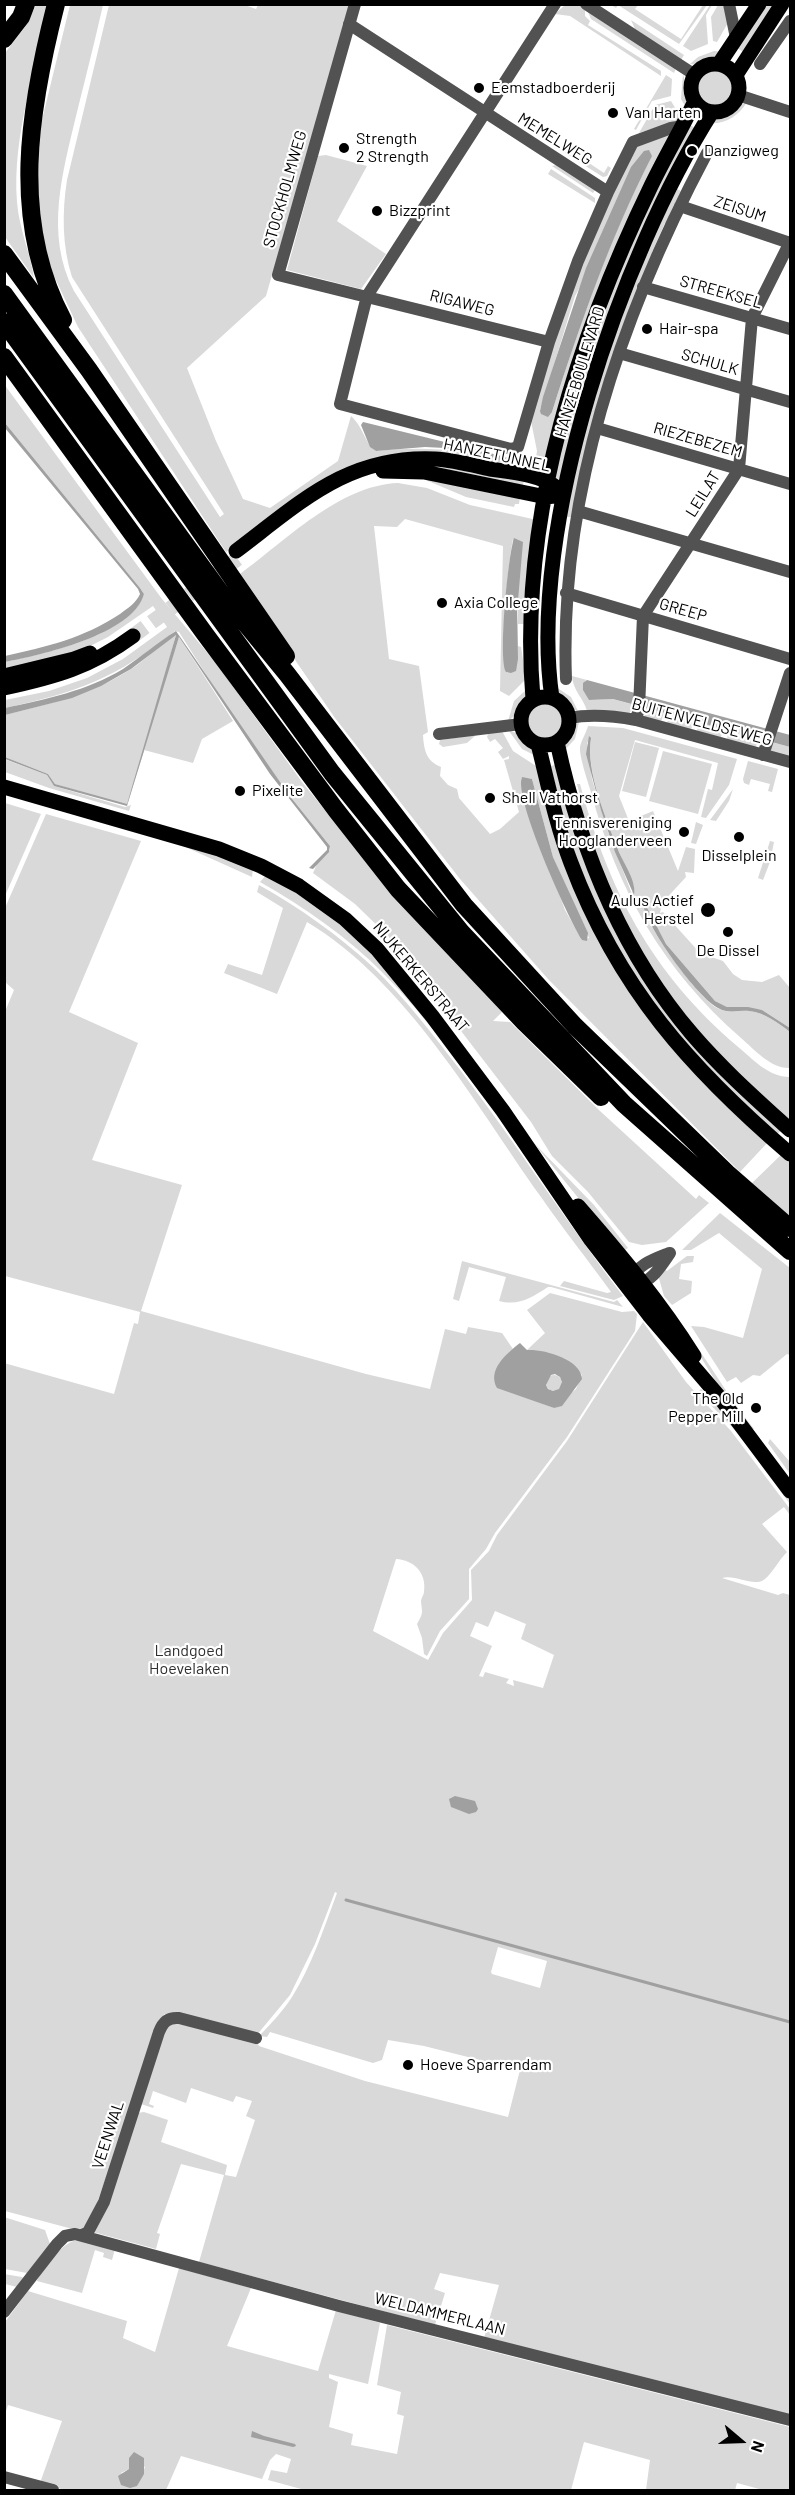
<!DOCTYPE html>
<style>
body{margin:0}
#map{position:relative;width:795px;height:2495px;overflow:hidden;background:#fff;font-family:Barlow,sans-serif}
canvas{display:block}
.frame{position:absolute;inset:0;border:6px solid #000;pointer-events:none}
.north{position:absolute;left:711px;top:2411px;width:60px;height:60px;-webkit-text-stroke:4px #fff;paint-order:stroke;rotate:109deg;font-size:16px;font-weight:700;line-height:24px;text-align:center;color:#000}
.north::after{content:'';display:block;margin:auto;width:21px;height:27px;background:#000;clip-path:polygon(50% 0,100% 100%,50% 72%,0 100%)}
</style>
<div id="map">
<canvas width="795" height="2495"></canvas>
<div class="frame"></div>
<div class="north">N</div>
</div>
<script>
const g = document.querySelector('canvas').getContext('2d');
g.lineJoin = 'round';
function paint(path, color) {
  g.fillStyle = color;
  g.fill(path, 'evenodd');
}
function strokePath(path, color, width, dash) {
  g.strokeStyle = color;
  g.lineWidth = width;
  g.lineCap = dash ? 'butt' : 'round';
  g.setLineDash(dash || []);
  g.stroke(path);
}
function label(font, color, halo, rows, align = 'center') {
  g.font = font + ' Barlow,sans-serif';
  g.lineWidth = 4.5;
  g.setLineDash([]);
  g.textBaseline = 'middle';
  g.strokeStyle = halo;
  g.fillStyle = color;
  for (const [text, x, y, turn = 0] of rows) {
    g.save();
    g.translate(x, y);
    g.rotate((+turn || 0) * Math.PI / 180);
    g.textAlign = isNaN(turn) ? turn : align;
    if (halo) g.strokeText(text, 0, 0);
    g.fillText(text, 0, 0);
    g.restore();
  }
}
paint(new Path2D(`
 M242,4L256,9L258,5H349L266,296L187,368L216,441L243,499L270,508L338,461L351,416C364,428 365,444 376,451C425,446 457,449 505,461L504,466L373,462L226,552L78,327L54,276L43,245L37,197L40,128L70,5H103C95,40 86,76 77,112C63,171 44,234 74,291L220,517L224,514L72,277C62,246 62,212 67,180L109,5Z
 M36,5H50C36,68 12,136 17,202C19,229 30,252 34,278L5,237V53L25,27Z
 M565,5H578L585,8V16L590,21L588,25L661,71V76L570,16L555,14Z
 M611,5H638L635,9L681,39L703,5H707L679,44L618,5L616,8Z
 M710,5H712L706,15L708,44L691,51L683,46Z
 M718,5H726L729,21L717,42L713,41L711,17Z
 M762,5H779L745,53L734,46Z
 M588,12L676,68L674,73L591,19Z
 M631,20L684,55L681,60L635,29Z
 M714,51L723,52C715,60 701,66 690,64L698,57Z
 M696 88a19 19 0 1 1 38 0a19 19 0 1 1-38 0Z
 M683,74L689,97L688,111L681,99Z
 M666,75L672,79L671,96L652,101L636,130L634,129Z
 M671,101L682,119L639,133L655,105Z
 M747,102C739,116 724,125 708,123L717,116Z
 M687,123L698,130L681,161L559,479L555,478L563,432L599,315Z
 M676,131L545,460L534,469L537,451L531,421L540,381L590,239L637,145ZM652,156C609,238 580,324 552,412L540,410L575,296Z
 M568,149L604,173L608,166L611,168L607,176L603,177L565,153Z
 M326,155L367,166L337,221L386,254L361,289L287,270L318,156Z
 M556,165L595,190L593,193L552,166Z
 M551,169L595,198V203L548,174Z
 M677,189L681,191L669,215L672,217L668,224L665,223L652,252L655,254L649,261L622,328L576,493L573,517H563L575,460L629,288Z
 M4,384L162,599L216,663L302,782L351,842L502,1012L493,1021L510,1022L600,1111L696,1199L699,1195L709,1203L666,1242L642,1245L629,1242L588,1192L552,1156L531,1122L388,936L355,904L313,873L317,864L330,850V846L289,795L235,720L179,632L175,631C115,679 78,692 5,708V700L49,691L87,678L123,659L167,627L153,606L108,637L84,649L5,670V662C41,654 131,636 144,594L140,588L5,423Z
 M410,463L466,469L524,481L522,487Z
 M391,473L416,475L520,497L519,504H515L514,507L466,497L421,478L399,475L375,477Z
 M398,483L427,488L470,505L537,520L524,624H518V646L521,647L526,679L509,696L500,691L503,546L405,519L397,527L374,526L389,659L419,666L428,732L423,735C424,750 426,761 441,767L440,776L448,785L457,789L459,798L490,834L500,829L519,812L504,760L509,759V756L503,759L498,752L503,748L495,739L490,742L487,737L488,734L502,731L513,751L536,766L611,954L768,1142L740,1172L548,979L460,879L335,718L282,641L240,574C285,541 340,485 398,483ZM513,539L518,586L517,646L508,673C497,664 509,558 513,539ZM521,778L532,779L553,857L589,938L582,940L565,910L526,803Z
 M176,634L165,677L179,637L233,721L202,739L193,763L144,750L145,748L127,804L125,805L55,784L48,774L5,757L4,715C48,704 90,695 128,671C145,661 160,644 176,634Z
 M572,676L587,680L585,681L589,700L613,699L634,705L629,714L587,711C583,697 573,691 572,676Z
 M553,685L571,697L578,711C566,707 558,696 553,685Z
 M527,689C527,701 519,714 508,721L514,701Z
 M526 721a19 19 0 1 1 38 0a19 19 0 1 1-38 0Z
 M643,707L665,713L660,723L645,718Z
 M669,714L695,721L690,731L667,725Z
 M579,722L575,739L562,753C564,741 569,729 579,722Z
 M698,722L724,729L720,739L697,733Z
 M588,726L623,728L737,759L729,785L706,818L701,817L708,789L712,790L718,763L635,740L619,796L629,821L653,811L678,871L686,847L695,849L694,873L685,872L686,877L662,903L660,913L663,912L700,953L723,961L733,974L742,980L762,982L779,975L790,988V1028L762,1010L727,1007L715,1001L666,944L651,917L645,912C650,931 700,999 717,1008C728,1014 738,1010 749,1011C766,1013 778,1023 790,1032V1068C771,1069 755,1050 741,1038C664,971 617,890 591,792C588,782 579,756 580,747C581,741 586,733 588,726ZM591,738C584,776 618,849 634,886L632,894L608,832L592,779L587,743Z
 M728,730L762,739L754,748L727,741Z
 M509,731C521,732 533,747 538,757L522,749Z
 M476,735L467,743L443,747L439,744L440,740Z
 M635,742L659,748L646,797L622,791Z
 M771,742L790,747V758L771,752Z
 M663,751L712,764L698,814L649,801Z
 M4,759L47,775L54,786L125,807L131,805L129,811L49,788L5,772Z
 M748,761L778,769L772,792L768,791L770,784L751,779L749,785L744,783L743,779Z
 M559,764L642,970L783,1128L775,1137L733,1100L645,998L573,862L551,766Z
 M577,784H580C609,891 651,972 737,1046C753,1059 768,1077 790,1077V1121L700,1039L614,911L577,804L582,803Z
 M733,789L729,801L716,821L710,820Z
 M5,803L41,814L5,896L4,803Z
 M46,814L141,841L69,1012L138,1043L92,1160L182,1185L141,1311L366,1374L430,1389L445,1329L466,1334L468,1327L502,1333L513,1349L502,1360L528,1398L554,1408L576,1389L582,1375L566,1359L527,1350L545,1333L527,1310L550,1293L622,1312L634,1311L637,1314L635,1331L567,1437L495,1533L486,1549L469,1569V1599L440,1631L427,1656L424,1654L422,1638L417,1624C424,1612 422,1613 421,1601C421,1598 424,1595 424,1592C427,1573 414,1560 396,1559L373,1631L428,1660L443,1633L472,1600L471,1570L489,1551L497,1535L567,1441L643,1322L686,1382L731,1431L790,1509V1515L784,1507L762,1524L787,1552C779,1560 773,1572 765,1579C754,1588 736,1574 722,1578L778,1595L783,1593L790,1595V2416L484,2338L499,2285L440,2273L434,2289L445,2293L435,2325L199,2262L224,2175L181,2164L157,2233L160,2234L156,2249L93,2232L137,2113L144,2112L168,2120L161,2142L227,2165L225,2175L236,2177L255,2120L246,2116L252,2101L236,2096L233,2102L191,2088L186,2103L153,2091L149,2104L154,2106L153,2108L141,2104L147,2074L169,2022L255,2040L259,2046L365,2081L508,2117L520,2070L424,2046L388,2040L382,2060L373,2063L270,2032L267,2037L259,2036C271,2024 283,2011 292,1997C312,1965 324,1928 337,1893L335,1892L315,1944L290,1995L256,2036L180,2016L164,2014L91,2220L80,2231L5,2211L4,1363L114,1394L134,1323L138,1324L140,1312L5,1276L4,1014L14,990L5,982V908ZM495,1611L526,1624L521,1639L554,1655L543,1688L513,1680L514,1686L506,1683L509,1679L485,1672L483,1677L479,1676L492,1646L470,1636L476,1622L488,1627ZM498,1947L547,1961L540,1988L492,1974L491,1972Z
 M696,822L703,825L696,844L691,843Z
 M770,841L774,842L770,862L763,880L758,878Z
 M181,843L253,868L252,877L181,845Z
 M267,874L337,919L386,967L507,1129C467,1075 429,1019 382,972C346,936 304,907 260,882Z
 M259,885C300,908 338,935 373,967C406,999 433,1035 461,1071C517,1145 567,1223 623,1296L614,1300L560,1286L564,1281L607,1293L611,1292C588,1260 563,1229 541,1197C475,1104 406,981 307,922L277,994L224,973L228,964L262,975L283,908L257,892Z
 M533,1142L594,1205L628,1248L622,1252Z
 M784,1152L790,1157V1217L752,1183Z
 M720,1213L790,1268V1355L787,1354L760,1376L753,1375L741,1383L736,1377L727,1382L691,1326L704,1327L743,1338L762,1269L719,1233L691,1250H682Z
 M687,1256H694L693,1262L681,1264L679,1279L692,1281L691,1293L672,1305L664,1296L658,1275L663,1268L667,1271Z
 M462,1261L614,1302L617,1300L623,1307L551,1287H548C531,1298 519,1306 499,1301L506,1277L469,1267L459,1301L453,1299Z
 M683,1328C708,1360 728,1397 754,1429L751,1430L721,1390Z
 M546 1383a8 8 0 1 1 16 0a8 8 0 1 1-16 0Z
 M701,1389L721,1407L790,1499V1504L737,1432L698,1392Z
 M770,1439L790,1462V1474L768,1443Z
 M4,2217L45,2230L50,2244L27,2273L5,2269Z
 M77,2240L115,2249L112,2260L103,2257L104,2253L95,2250L82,2293L37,2281C41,2269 63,2242 77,2240Z
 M179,2268L251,2288L227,2346L318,2371L336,2310L380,2323L368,2384L329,2374V2378L338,2382L329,2427L353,2434L351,2445L397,2454L404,2416L397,2414L401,2392L377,2385L387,2325L790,2427V2490H763L737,2483L735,2490H646L650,2460L584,2442L571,2490H305L268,2480L271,2470L287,2473L291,2459L276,2454L270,2460L262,2479L181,2456L166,2490H65L40,2483L62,2421L8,2405L5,2414V2322L28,2291L127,2321L123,2338L155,2352ZM129,2458L145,2467L137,2486L121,2473L129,2469Z
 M4,2274L22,2277L23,2278L17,2287L5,2284Z`), '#d9d9d9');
paint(new Path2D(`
 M649,150L652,156C610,238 580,324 552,412L548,417L541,414L540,411L543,397L586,268L631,167L644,151Z
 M363,422L506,457L507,458L505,461L445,448L425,447L376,451L370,447L361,425Z
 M5,423L140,588L144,594C133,635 40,655 5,662V656C46,647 84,638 120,614C128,608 136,603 140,594L138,589L5,428Z
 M514,538L523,542L517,612L518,659L516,671L511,673L506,672C498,658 508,556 514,538Z
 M176,631L289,795L330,846L329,852L313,869L309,868L327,850V847L270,774L179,637L127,806L54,786L47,775L5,759V757L48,774L55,784L127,804L176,635L131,669L101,686L72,698L5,715V708C46,699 87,691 123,669C141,657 158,642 176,631Z
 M587,680L790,735V747L613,699L589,700L583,690V683Z
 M589,736L591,738C585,770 607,821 619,852C624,864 637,882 634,895L615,852L601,810L586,754Z
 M522,777L532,779L553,857L588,933L587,941L582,940C568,918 513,797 522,777Z
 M646,906L666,944L715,1001L727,1007H748L762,1010L790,1028V1032C778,1023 766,1013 749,1011C738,1010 728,1014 718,1008C697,997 649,930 644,908Z
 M520,1343L527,1350C544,1349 581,1359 582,1379L562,1406L554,1408L497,1388C487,1370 506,1354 520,1343ZM555,1374L560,1377L562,1382L559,1389L553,1391L548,1389L546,1385L551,1375Z
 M455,1796L475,1801L478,1809L476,1812L469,1814L451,1807L449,1799Z
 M252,2431L264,2436L295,2444L296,2446L293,2447L251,2437Z
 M134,2452L144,2458V2474L137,2486L130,2488L121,2485L118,2476L129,2469V2458Z`), '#a0a0a0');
strokePath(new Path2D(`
 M346,1900L790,2022`), '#a0a0a0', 3);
strokePath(new Path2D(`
 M133,636L240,557`), '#d9d9d9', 15, [15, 8]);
strokePath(new Path2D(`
 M355,4L278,275L549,342
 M555,4L367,296L340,404L511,449L518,447L549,342L578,261L608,192L633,142L671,128L683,126
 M586,4L695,75
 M729,4L736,38
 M349,24L608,192
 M760,64L790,21
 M738,95L790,112
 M680,206L790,243
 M643,287L790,329
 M619,353L790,402
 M597,428L790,484
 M578,511L790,572
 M566,593L790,659
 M566,679C559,495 622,313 707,153
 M569,718C591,714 614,716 636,720L790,762
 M636,720L639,708L643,616L739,469L752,318L790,242
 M439,734L521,724
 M763,755L790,673
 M631,1280C638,1264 654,1259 669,1253
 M635,1285C652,1282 661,1266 670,1253
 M82,2235L88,2232L104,2202L159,2032C163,2022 168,2017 179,2018L256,2038
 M4,2312L57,2244L65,2236L75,2234L339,2306L790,2420
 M4,2477L53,2490`), '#525252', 12);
strokePath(new Path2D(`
 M691 88a24 24 0 1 1 48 0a24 24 0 1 1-48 0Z
 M719,64L759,4
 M736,75L782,4
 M383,471L424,472L546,497L554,496
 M236,551C301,502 348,455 435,459C453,460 472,465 490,469C510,472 539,474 556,487
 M4,676L74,659L90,653
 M4,688C55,677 91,667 133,636
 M521 721a24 24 0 1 1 48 0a24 24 0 1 1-48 0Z
 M552,698C527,528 621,255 712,112
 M533,699C518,523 575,343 651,186C665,157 681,130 695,101
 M557,742C580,849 620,950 692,1034C722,1069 756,1099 790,1130
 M538,744C548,784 556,824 571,863C618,988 691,1069 790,1154
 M4,787L219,849L261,866L299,886L345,919L377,949L432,1016L503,1111L591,1240L649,1315L721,1399L790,1491
 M578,1206C620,1254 660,1302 694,1356`), '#000', 15);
strokePath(new Path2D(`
 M56,4C29,109 10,220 63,320
 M4,39L21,17L26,4
 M4,254L89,370L286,656
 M4,294L223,596L287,674L464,905L575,1026L727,1173L790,1228
 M4,322L332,773L461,932L624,1104L790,1251
 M4,357L205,634L336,810L398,889L524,1022L601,1097`), '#000', 18);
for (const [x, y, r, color] of [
 [479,88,6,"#000"],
 [613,113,6,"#000"],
 [344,148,6,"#000"],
 [692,151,6,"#000"],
 [377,211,6,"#000"],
 [647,329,6,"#000"],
 [442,603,6,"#000"],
 [240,791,6,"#000"],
 [490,798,6,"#000"],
 [684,832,6,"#000"],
 [739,837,6,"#000"],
 [708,910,8,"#000"],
 [728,932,6,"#000"],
 [756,1408,6,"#000"],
 [408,2065,6,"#000"]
]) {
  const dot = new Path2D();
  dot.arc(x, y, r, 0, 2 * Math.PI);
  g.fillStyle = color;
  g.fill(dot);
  strokePath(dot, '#fff', 2);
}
label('16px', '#000', '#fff', [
 ["Eemstadboerderij",491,88],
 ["Van Harten",625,113],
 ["Strength",356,139],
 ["2 Strength",356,157],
 ["Danzigweg",704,151],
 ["Bizzprint",389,211],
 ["Hair-spa",659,329],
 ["Axia College",454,603],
 ["Pixelite",252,791],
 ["Shell Vathorst",502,798],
 ["Tennisvereniging",672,823,"right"],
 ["Hooglanderveen",672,841,"right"],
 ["Disselplein",739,856,"center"],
 ["Aulus Actief",694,901,"right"],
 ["Herstel",694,919,"right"],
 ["De Dissel",728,951,"center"],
 ["The Old",744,1399,"right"],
 ["Pepper Mill",744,1417,"right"],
 ["Hoeve Sparrendam",420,2065]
], 'left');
label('16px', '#000', '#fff', [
 ["MEMELWEG",555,139,32],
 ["STOCKHOLMWEG",285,189,-74],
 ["ZEISUM",740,209,18],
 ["STREEKSEL",721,292,16],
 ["RIGAWEG",462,303,14],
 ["SCHULK",710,362,16],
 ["HANZEBOULEVARD",580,372,-73],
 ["RIEZEBEZEM",698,440,16],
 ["HANZETUNNEL",497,455,12],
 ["LEILAT",703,494,-58],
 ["GREEP",683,610,16],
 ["BUITENVELDSEWEG",702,722,15],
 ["NIJKERKERSTRAAT",421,977,50],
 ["VEENWAL",108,2135,-72],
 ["WELDAMMERLAAN",440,2314,14]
]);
label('16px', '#303030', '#fff', [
 ["Landgoed",189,1651],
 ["Hoevelaken",189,1669]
]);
</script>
